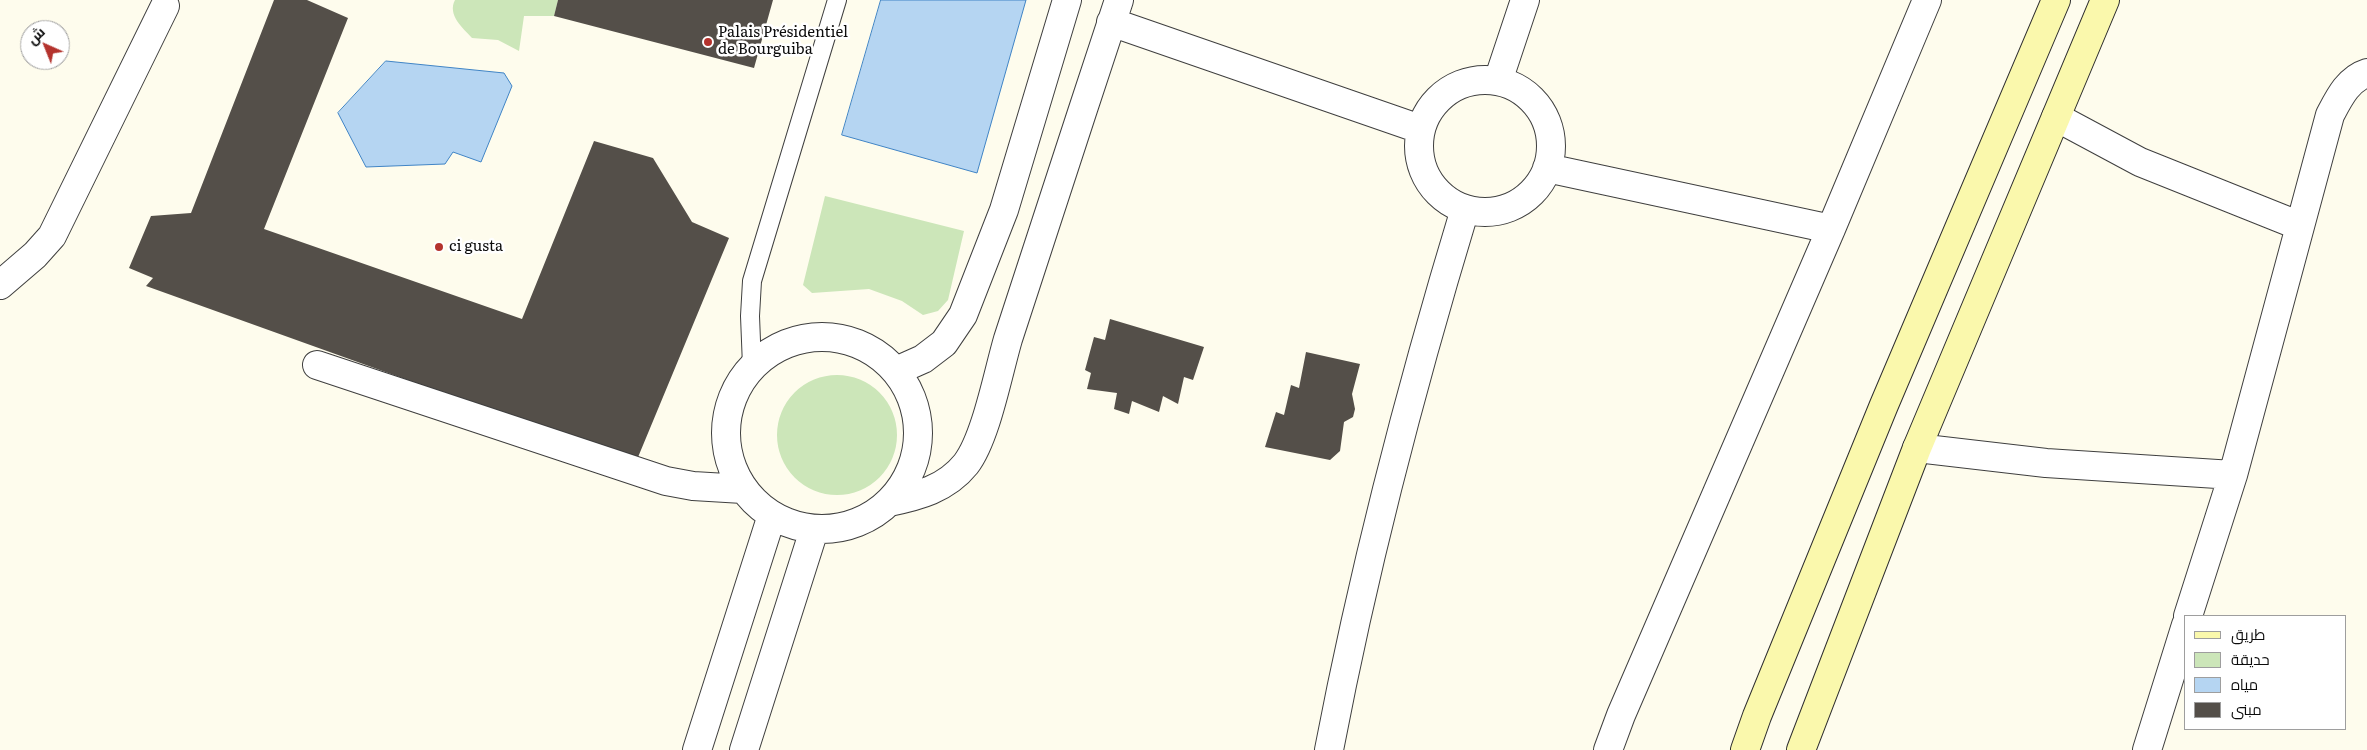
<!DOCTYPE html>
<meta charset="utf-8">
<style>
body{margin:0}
#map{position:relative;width:2367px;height:750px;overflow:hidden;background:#fefced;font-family:Literata,Cairo,serif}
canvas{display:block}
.legend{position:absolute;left:2184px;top:615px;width:162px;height:115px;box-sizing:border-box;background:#fff;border:1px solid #9e9e9e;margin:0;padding:6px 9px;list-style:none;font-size:15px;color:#0c0c0c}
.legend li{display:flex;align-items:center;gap:10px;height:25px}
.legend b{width:25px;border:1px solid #9e9e9e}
.north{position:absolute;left:20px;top:20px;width:50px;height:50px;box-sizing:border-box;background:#fff;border:1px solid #9e9e9e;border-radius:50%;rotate:316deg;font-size:14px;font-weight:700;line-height:20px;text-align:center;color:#0c0c0c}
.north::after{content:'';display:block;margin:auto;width:18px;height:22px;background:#b4332d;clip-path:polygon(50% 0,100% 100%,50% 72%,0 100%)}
</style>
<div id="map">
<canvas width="2367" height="750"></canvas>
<ul class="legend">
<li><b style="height:6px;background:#faf8ac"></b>طريق</li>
<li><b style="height:14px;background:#cce6b9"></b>حديقة</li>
<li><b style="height:14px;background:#b5d5f2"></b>مياه</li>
<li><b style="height:14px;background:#544f49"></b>مبنى</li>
</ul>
<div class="north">ش</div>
</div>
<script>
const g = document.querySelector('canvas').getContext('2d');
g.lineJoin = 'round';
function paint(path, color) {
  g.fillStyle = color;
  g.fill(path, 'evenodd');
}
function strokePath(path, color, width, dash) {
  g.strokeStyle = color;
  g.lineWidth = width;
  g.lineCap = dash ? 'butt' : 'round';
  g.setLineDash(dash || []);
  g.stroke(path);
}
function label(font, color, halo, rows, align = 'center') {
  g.font = font + ' Literata,serif';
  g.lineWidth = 5;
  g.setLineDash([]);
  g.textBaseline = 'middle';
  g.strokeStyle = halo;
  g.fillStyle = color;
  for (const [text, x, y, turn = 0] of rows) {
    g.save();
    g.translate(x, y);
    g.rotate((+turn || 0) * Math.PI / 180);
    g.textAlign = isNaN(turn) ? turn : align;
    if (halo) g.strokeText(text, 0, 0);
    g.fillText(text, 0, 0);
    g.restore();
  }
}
paint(new Path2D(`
 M455,0H558L554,16H524L519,51L498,40L472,38C463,28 447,15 455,0Z
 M825,196L964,231L948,300L938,311L923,315L902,301L869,289L812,293L803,285Z
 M777 435a60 60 0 1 1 120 0a60 60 0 1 1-120 0Z`), '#cce6b9');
const water = new Path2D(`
 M881,0H1026L977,173L842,135Z
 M386,61L504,73L512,86L481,162L453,152L445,164L366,167L338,113Z`);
paint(water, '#b5d5f2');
strokePath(water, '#4084c5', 1);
paint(new Path2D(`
 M274,0H307L348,18L264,229L522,319L594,141L653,158L692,222L729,238L636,462L146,286L153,278L129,268L151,216L191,213Z
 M558,0H773L754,68L554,16Z
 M1110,319L1204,347L1193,380L1184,377L1178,404L1163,396L1159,412L1132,401L1129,414L1114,409L1117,393L1087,389L1091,373L1085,370L1094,337L1105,340Z
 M1306,352L1360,364L1352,394L1355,409L1353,417L1344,422L1340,451L1330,460L1265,447L1276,412L1284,415L1291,385L1299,388Z`), '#544f49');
const lane = new Path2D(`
 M752,366L750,316L752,281L837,0`);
const street = new Path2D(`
 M1111,22L1420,129
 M1419 146a66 66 0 1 1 132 0a66 66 0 1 1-132 0Z
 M1498,81L1525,0
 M2056,117L2140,162L2300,226
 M1547,168L1831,229
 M0,285L35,255L52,236L165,6
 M726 433a96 96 0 1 1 192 0a96 96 0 1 1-192 0Z
 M317,365L666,481L693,486L743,489
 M896,371L923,359L944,343L963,315L1004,210L1067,0
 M1917,448L2046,463L2233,475
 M889,502C918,496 946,489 966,464C986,438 998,373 1008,339C1044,226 1082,113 1119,0
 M2188,616L2233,475L2330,115C2339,98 2348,79 2367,73
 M697,750L772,515
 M744,750L814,530
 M1329,750C1364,567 1411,387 1465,209
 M1608,750L1621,715L1831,229L1927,0
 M2147,750L2186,625`);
const secondary = new Path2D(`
 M1745,750L1757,716L1884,405L2056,0
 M1801,750L1917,448L2105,0`);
strokePath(lane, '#3f3f3f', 20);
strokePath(street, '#3f3f3f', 30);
strokePath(secondary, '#2e2e2e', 30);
strokePath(lane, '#fff', 18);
strokePath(street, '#fff', 28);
strokePath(secondary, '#faf8ac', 28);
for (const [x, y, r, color] of [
 [708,42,5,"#b4332d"],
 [439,247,5,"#b4332d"]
]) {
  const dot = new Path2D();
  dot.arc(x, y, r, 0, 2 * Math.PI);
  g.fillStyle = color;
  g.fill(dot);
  strokePath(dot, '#fff', 2);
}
label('15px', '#0c0c0c', '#fff', [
 ["Palais Présidentiel",718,33],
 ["de Bourguiba",718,50],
 ["ci gusta",449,247]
], 'left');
</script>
